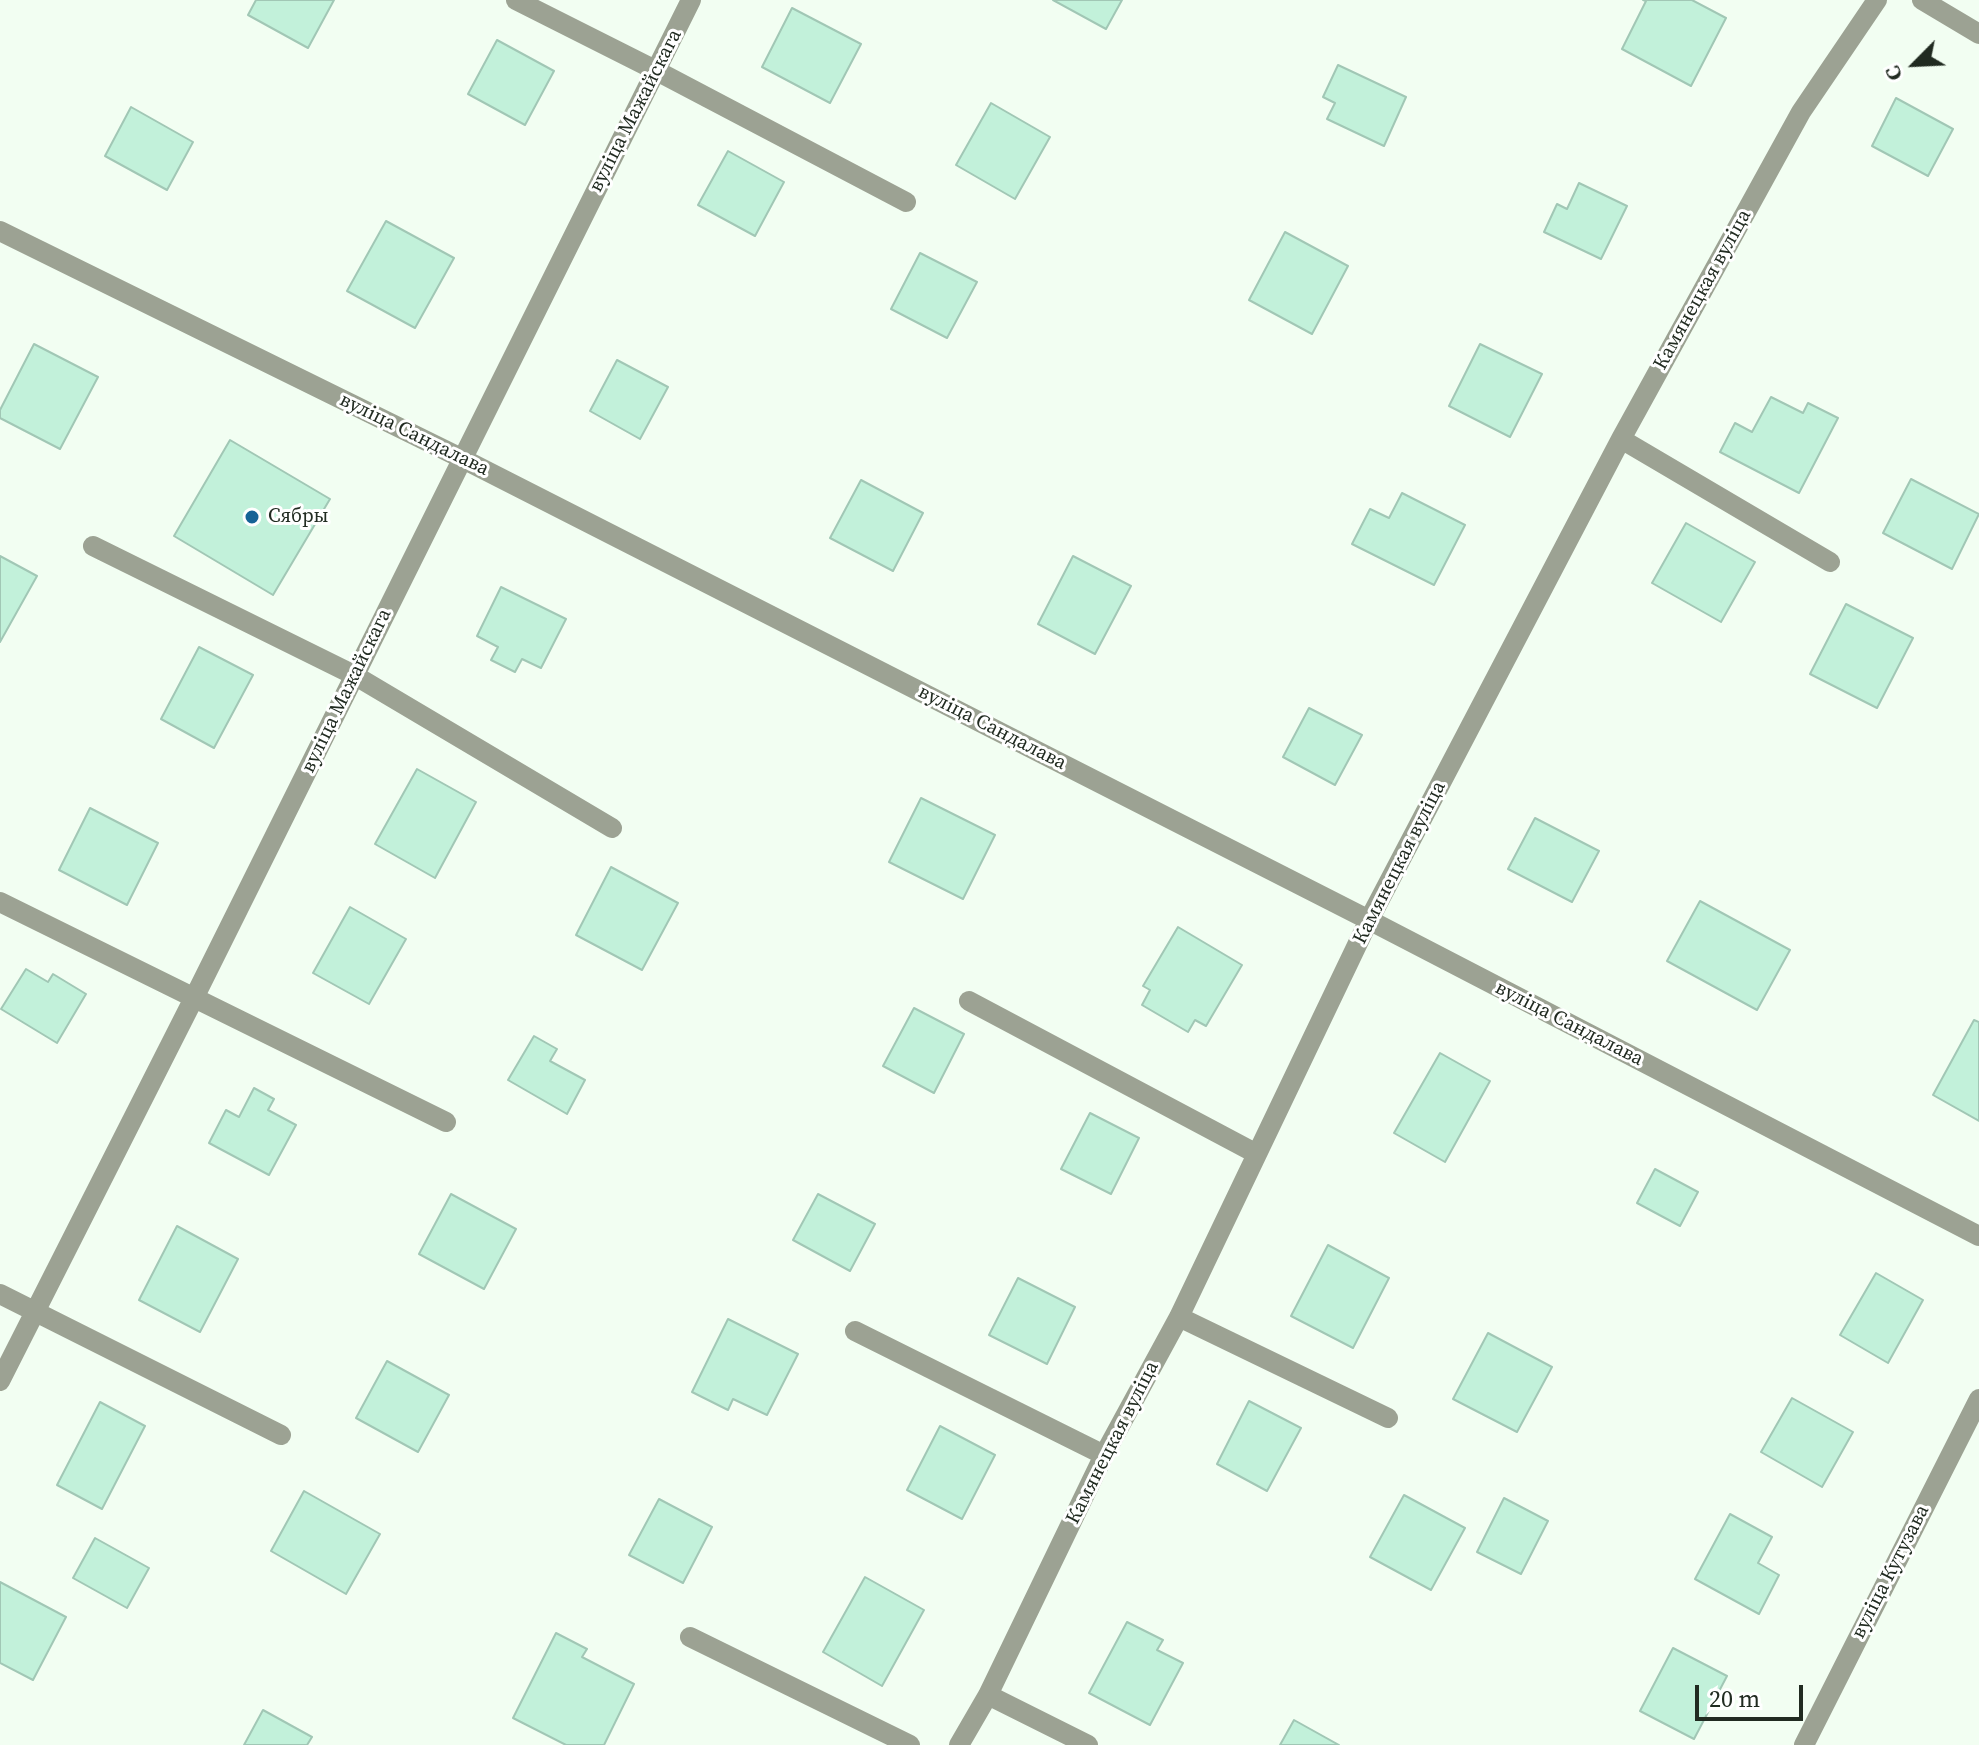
<!DOCTYPE html>
<meta charset="utf-8">
<style>
body{margin:0}
#map{position:relative;width:1979px;height:1745px;overflow:hidden;background:#f2fef2;font-family:"Source Serif 4",serif}
canvas{display:block}
.north{position:absolute;left:1875px;top:24px;width:80px;height:80px;-webkit-text-stroke:6px #fff;paint-order:stroke;rotate:246deg;font-size:22px;font-weight:700;line-height:32px;text-align:center;color:#212b21}
.north::after{content:'';display:block;margin:auto;width:28px;height:36px;background:#212b21;clip-path:polygon(50% 0,100% 100%,50% 72%,0 100%)}
.scale{position:absolute;left:1695px;top:1685px;width:108px;height:36px;box-sizing:border-box;border:4px solid #212b21;border-top:0;padding-left:10px;font-size:24px;line-height:28px;white-space:nowrap;color:#212b21;-webkit-text-stroke:6px #fff;paint-order:stroke}
</style>
<div id="map">
<canvas width="1979" height="1745"></canvas>
<div class="north">С</div>
<div class="scale">20 m</div>
</div>
<script>
const g = document.querySelector('canvas').getContext('2d');
g.lineJoin = 'round';
function paint(path, color) {
  g.fillStyle = color;
  g.fill(path, 'evenodd');
}
function strokePath(path, color, width, dash) {
  g.strokeStyle = color;
  g.lineWidth = width;
  g.lineCap = dash ? 'butt' : 'round';
  g.setLineDash(dash || []);
  g.stroke(path);
}
function label(font, color, halo, rows, align = 'center') {
  g.font = font + ' "Source Serif 4",serif';
  g.lineWidth = 6;
  g.setLineDash([]);
  g.textBaseline = 'middle';
  g.strokeStyle = halo;
  g.fillStyle = color;
  for (const [text, x, y, turn = 0] of rows) {
    g.save();
    g.translate(x, y);
    g.rotate((+turn || 0) * Math.PI / 180);
    g.textAlign = isNaN(turn) ? turn : align;
    if (halo) g.strokeText(text, 0, 0);
    g.fillText(text, 0, 0);
    g.restore();
  }
}
const building = new Path2D(`
 M256,0H334L308,48L248,15Z
 M1053,0H1122L1106,29Z
 M1643,0H1692L1726,18L1691,86L1622,49L1646,1Z
 M792,8L861,44L830,103L762,67Z
 M497,40L554,71L525,125L468,94Z
 M1338,65L1406,97L1384,146L1327,119L1335,103L1323,97Z
 M1896,98L1953,129L1928,176L1872,146Z
 M991,103L1050,137L1015,199L956,165Z
 M131,107L193,142L167,190L105,156Z
 M728,151L784,182L755,236L698,205Z
 M1579,183L1627,206L1601,259L1544,232L1557,204L1567,209Z
 M386,221L454,258L415,328L347,291Z
 M1285,232L1348,266L1312,334L1249,300Z
 M920,253L977,282L947,338L891,309Z
 M34,344L98,377L60,449L0,418V410Z
 M1480,344L1542,374L1510,437L1449,406Z
 M617,360L668,387L640,439L590,411Z
 M1771,397L1803,413L1808,403L1838,418L1799,493L1720,452L1735,423L1752,432Z
 M230,440L330,499L273,595L174,536Z
 M1911,479L1979,514L1952,569L1883,533Z
 M861,480L923,513L893,571L830,538Z
 M1402,493L1465,525L1434,585L1352,544L1370,509L1389,518Z
 M1686,523L1755,562L1721,622L1652,583Z
 M0,556L37,576L0,642Z
 M1073,556L1131,586L1095,654L1038,624Z
 M501,587L566,619L541,668L522,659L515,672L491,660L498,647L477,636Z
 M1846,604L1913,638L1877,708L1810,674Z
 M199,647L253,675L214,748L161,719Z
 M1309,708L1362,735L1335,785L1283,757Z
 M417,769L476,802L435,878L375,844Z
 M921,798L995,835L963,899L889,862Z
 M90,808L158,843L127,905L59,870Z
 M1535,818L1599,851L1572,902L1508,869Z
 M611,867L678,903L642,970L576,935Z
 M1700,901L1790,950L1757,1010L1667,961Z
 M350,907L406,939L369,1004L313,973Z
 M1178,927L1242,965L1206,1026L1195,1020L1188,1032L1142,1005L1150,990L1143,986Z
 M26,969L48,982L53,974L86,994L57,1043L1,1009Z
 M914,1008L964,1034L934,1093L883,1066Z
 M1974,1020L1979,1022V1121L1933,1095Z
 M534,1036L557,1049L550,1061L585,1080L567,1114L508,1080Z
 M1440,1053L1490,1081L1445,1162L1394,1133Z
 M254,1088L274,1099L268,1110L296,1125L269,1175L209,1143L226,1110L239,1117Z
 M1090,1113L1139,1138L1111,1194L1061,1169Z
 M1655,1169L1698,1192L1680,1226L1637,1203Z
 M451,1194L516,1229L484,1289L419,1254Z
 M818,1194L875,1224L850,1271L793,1240Z
 M177,1226L238,1259L200,1332L139,1300Z
 M1328,1245L1389,1278L1353,1348L1291,1316Z
 M1876,1273L1923,1300L1888,1363L1840,1335Z
 M1018,1278L1075,1307L1047,1364L989,1335Z
 M728,1319L798,1354L767,1415L733,1399L728,1410L692,1392Z
 M1488,1333L1552,1367L1517,1432L1453,1399Z
 M387,1361L449,1395L418,1452L356,1418Z
 M1792,1398L1853,1432L1822,1487L1761,1452Z
 M1249,1401L1301,1428L1267,1491L1217,1464Z
 M100,1402L145,1426L102,1509L57,1485Z
 M940,1426L995,1455L962,1519L907,1490Z
 M304,1491L380,1534L346,1594L271,1551Z
 M1404,1495L1465,1528L1431,1590L1370,1557Z
 M1504,1498L1548,1521L1521,1574L1477,1552Z
 M659,1499L712,1527L683,1583L629,1555Z
 M1730,1514L1772,1537L1758,1563L1779,1575L1759,1614L1695,1579Z
 M95,1538L149,1568L127,1608L73,1578Z
 M865,1577L924,1610L882,1686L823,1652Z
 M0,1582L66,1617L33,1680L0,1663Z
 M1127,1622L1163,1640L1157,1650L1183,1663L1150,1725L1089,1693Z
 M556,1633L587,1649L582,1657L634,1684L604,1745H566L513,1718Z
 M1673,1648L1727,1676L1694,1739L1640,1711Z
 M263,1710L312,1737L307,1745H244Z
 M1294,1720L1339,1745H1280Z`);
paint(building, '#c2f1da');
strokePath(building, '#a1c7b5', 2);
strokePath(new Path2D(`
 M516,0L655,70L906,202
 M1922,0L1979,34
 M0,231L463,459L1369,920L1979,1236
 M1621,439L1830,562
 M93,546L354,675L612,828
 M0,902L446,1122
 M969,1001L1257,1154
 M0,1294L281,1435
 M1179,1317L1388,1418
 M855,1331L1104,1455
 M0,1381L194,998L691,0
 M690,1637L910,1745
 M988,1695L1088,1745
 M959,1745L988,1695L1104,1455L1179,1317L1369,920L1621,439L1801,112L1877,0
 M1804,1745L1979,1399`), '#9ca293', 20);
for (const [x, y, r, color] of [
 [252,517,8,"#166396"]
]) {
  const dot = new Path2D();
  dot.arc(x, y, r, 0, 2 * Math.PI);
  g.fillStyle = color;
  g.fill(dot);
  strokePath(dot, '#fff', 3);
}
label('20px', '#212b21', '#fff', [
 ["вуліца Мажайскага",636,111,-63],
 ["Камянецкая вуліца",1703,290,-61],
 ["вуліца Сандалава",414,435,26],
 ["вуліца Мажайскага",347,691,-64],
 ["вуліца Сандалава",992,728,27],
 ["Камянецкая вуліца",1400,863,-63],
 ["вуліца Сандалава",1569,1024,27],
 ["Камянецкая вуліца",1113,1443,-63],
 ["вуліца Кутузава",1891,1572,-63]
]);
label('20px', '#212b21', '#fff', [
 ["Сябры",268,517]
], 'left');
</script>
